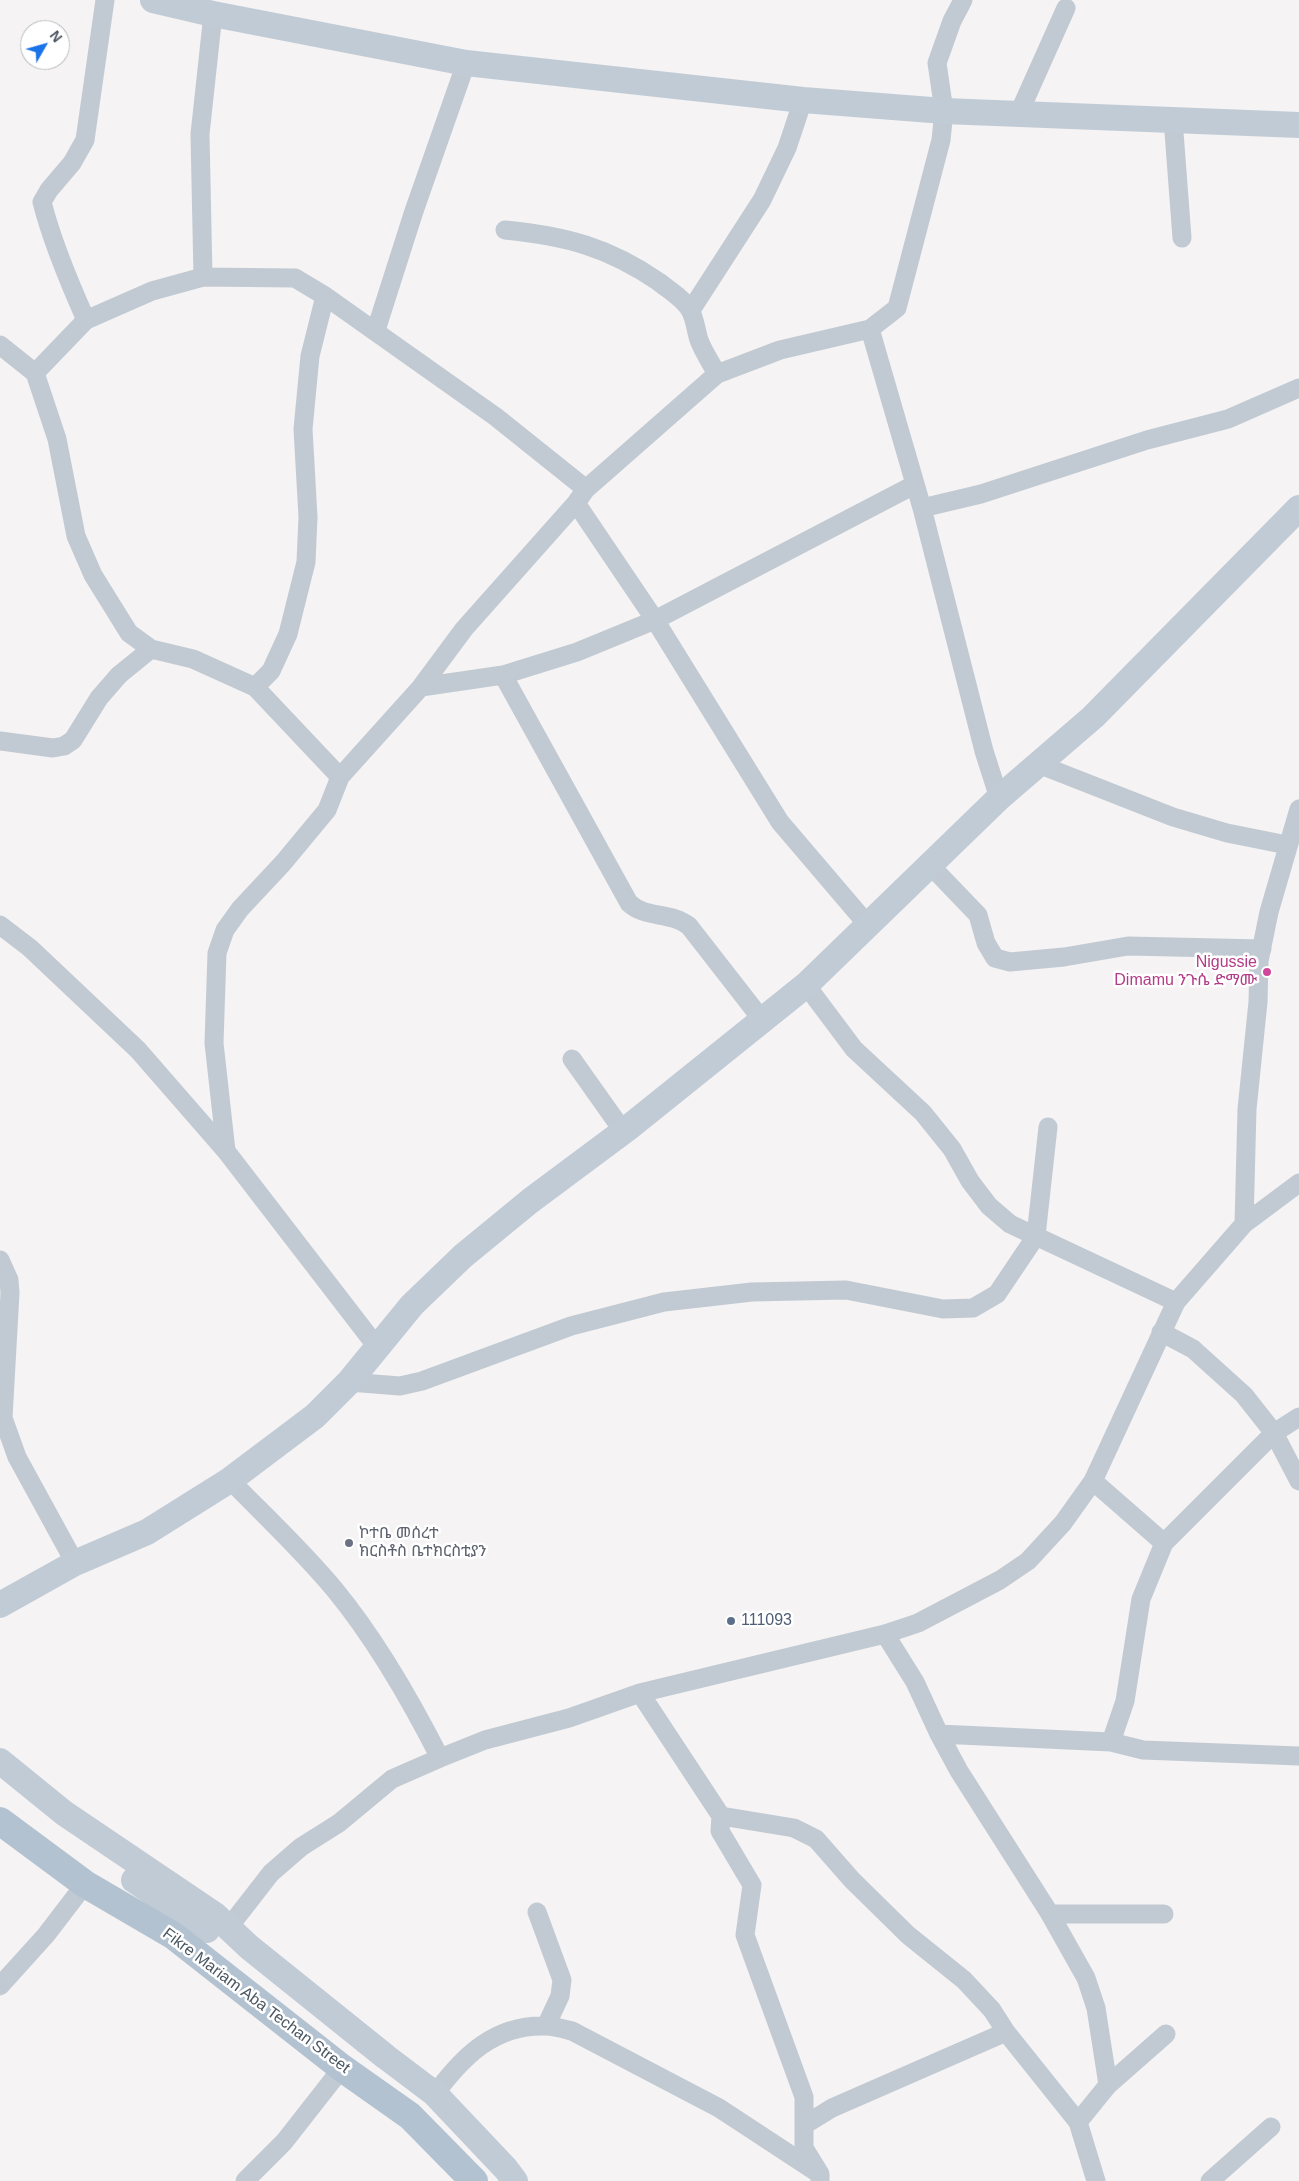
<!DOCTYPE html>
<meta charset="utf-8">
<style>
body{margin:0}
#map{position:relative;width:1299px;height:2181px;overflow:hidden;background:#f5f3f3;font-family:Helvetica,sans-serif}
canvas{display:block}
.north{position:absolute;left:20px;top:20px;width:50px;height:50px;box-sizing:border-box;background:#fff;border:1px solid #b7bbc0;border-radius:50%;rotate:52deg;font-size:14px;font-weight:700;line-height:20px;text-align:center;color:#4a5661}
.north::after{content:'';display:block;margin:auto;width:18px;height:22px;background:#1a73e8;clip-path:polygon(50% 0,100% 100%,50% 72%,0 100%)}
</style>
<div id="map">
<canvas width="1299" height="2181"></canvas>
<div class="north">N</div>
</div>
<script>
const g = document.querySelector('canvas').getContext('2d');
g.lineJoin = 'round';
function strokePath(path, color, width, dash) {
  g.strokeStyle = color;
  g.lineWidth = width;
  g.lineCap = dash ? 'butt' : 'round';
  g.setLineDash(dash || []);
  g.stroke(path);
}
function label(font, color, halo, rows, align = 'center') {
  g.font = font + ' Helvetica,"Noto Sans Ethiopic",sans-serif';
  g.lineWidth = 5;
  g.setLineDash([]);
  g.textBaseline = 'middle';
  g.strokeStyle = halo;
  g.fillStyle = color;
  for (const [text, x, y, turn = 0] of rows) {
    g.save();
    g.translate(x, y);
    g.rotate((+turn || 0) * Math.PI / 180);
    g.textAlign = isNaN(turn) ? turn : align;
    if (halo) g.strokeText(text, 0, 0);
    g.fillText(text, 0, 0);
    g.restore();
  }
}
strokePath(new Path2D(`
 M1019,113L1066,8
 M1173,119L1182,238
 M505,230C566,236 608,247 659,282C669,290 684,299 690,310C695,318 696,331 699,340C703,351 711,363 717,374
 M203,277L295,278L325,296L310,356L303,429L308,517L306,562L288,634L271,671L255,687L340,777L327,810L283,863L240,909L225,930L217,953L214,1043L226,1151L377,1347
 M325,296L496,417L586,489
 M691,310L762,200L787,148L803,100
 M86,320L152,291L203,277L200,134L213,14
 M870,329L922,508L984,751L999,798
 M376,330L414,211L466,63
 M0,345L35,373L57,439L76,536L93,575L129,633L151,649L193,659L255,687
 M35,373L86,320C69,282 52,242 42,202L49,190L72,163L85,140L105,0
 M576,503L655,620L780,822L867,924
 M922,508L981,494L1147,440L1228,419L1299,388
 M503,675L629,903C646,919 670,911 689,926L763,1021
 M421,687L503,675L577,652L655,620L914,485
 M0,741L53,748L64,746L73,740L99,698L119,675L151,649
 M1038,764L1173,817L1227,833L1287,845
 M340,777L421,687L464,629L576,503L586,489L717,374L780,350L870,329L897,308L941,140L944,111L937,63L952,21L963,0
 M929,864L978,915L986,943L995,958L1010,962L1064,957L1128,946L1262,949
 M0,925L30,948L138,1050L226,1151
 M806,985L854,1049L923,1113L952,1149L970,1181L989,1206L1010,1224L1176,1302
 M572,1059L623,1131
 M1244,1224L1247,1109L1258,1002L1259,961L1269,912L1299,809
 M0,1260L9,1280L10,1293L3,1418L17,1457L75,1563
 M1161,1332L1193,1349L1244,1395L1274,1433L1299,1417
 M349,1382L400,1386L422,1381L571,1326L664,1302L752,1292L846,1290L943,1309L973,1308L997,1294L1036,1236L1048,1127
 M230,1480C265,1516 303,1551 335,1590C377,1641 410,1699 440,1758
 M1093,1481L1164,1543L1141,1599L1125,1701L1111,1742L1143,1750L1299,1756
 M1164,1543L1274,1433L1299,1481
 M885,1634L915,1682L939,1734L1111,1742
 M640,1693L721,1816L720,1831L752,1885L745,1935L804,2097V2148L820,2174V2181
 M939,1734L959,1771L1050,1914L1086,1978L1096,2008L1108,2085L1078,2122
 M721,1816L794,1828L816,1839L852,1880L908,1935L964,1980L992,2010L1006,2032L1078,2122L1096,2181
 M537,1912L562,1980L560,1996L546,2026
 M1050,1914H1164
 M229,1927L271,1873L301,1847L339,1823L392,1779L440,1758L485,1740L569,1718L640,1693L885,1634L918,1623L1000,1580L1028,1561L1063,1523L1093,1481L1176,1302L1244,1224L1299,1183
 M0,1986L46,1935L85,1884
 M1108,2085L1166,2034
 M435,2094C463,2056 495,2024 546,2026C554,2026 564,2029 572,2031L719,2108L815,2171
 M806,2124L832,2108L1006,2032
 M245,2181L284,2142L342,2068
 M1210,2181L1271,2127`), '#c1cad2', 19);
strokePath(new Path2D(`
 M153,0L213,14L466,63L803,100L944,111L1299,125
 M0,1605L75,1563L147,1532L230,1480L315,1416L349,1382L412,1305L463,1256L530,1201L628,1128L806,985L999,798L1093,717L1299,508
 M0,1761L64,1813L215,1915L249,1947L386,2057L435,2094L506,2169L515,2181
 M134,1880L207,1930`), '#c1cbd6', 26);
strokePath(new Path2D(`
 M0,1821L85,1884L174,1936L342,2068L410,2116L474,2181`), '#b3c2d1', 28);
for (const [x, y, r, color] of [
 [1267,972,5,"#d1479c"],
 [349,1543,5,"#6b7280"],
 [731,1621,5,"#5c6f8a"]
]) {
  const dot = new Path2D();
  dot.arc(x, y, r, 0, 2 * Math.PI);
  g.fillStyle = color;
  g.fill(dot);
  strokePath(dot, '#fff', 2);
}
label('16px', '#b23c85', '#fff', [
 ["Nigussie",1257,963],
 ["Dimamu ንጉሴ ድማሙ",1257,981]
], 'right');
label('16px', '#5b616d', '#fff', [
 ["ኮተቤ መሰረተ",359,1534],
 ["ክርስቶስ ቤተክርስቲያን",359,1552]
], 'left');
label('16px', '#4e5e75', '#fff', [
 ["111093",741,1621]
], 'left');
label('16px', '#4a5661', '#fff', [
 ["Fikre Mariam Aba Techan Street",256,2001,37]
]);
</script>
